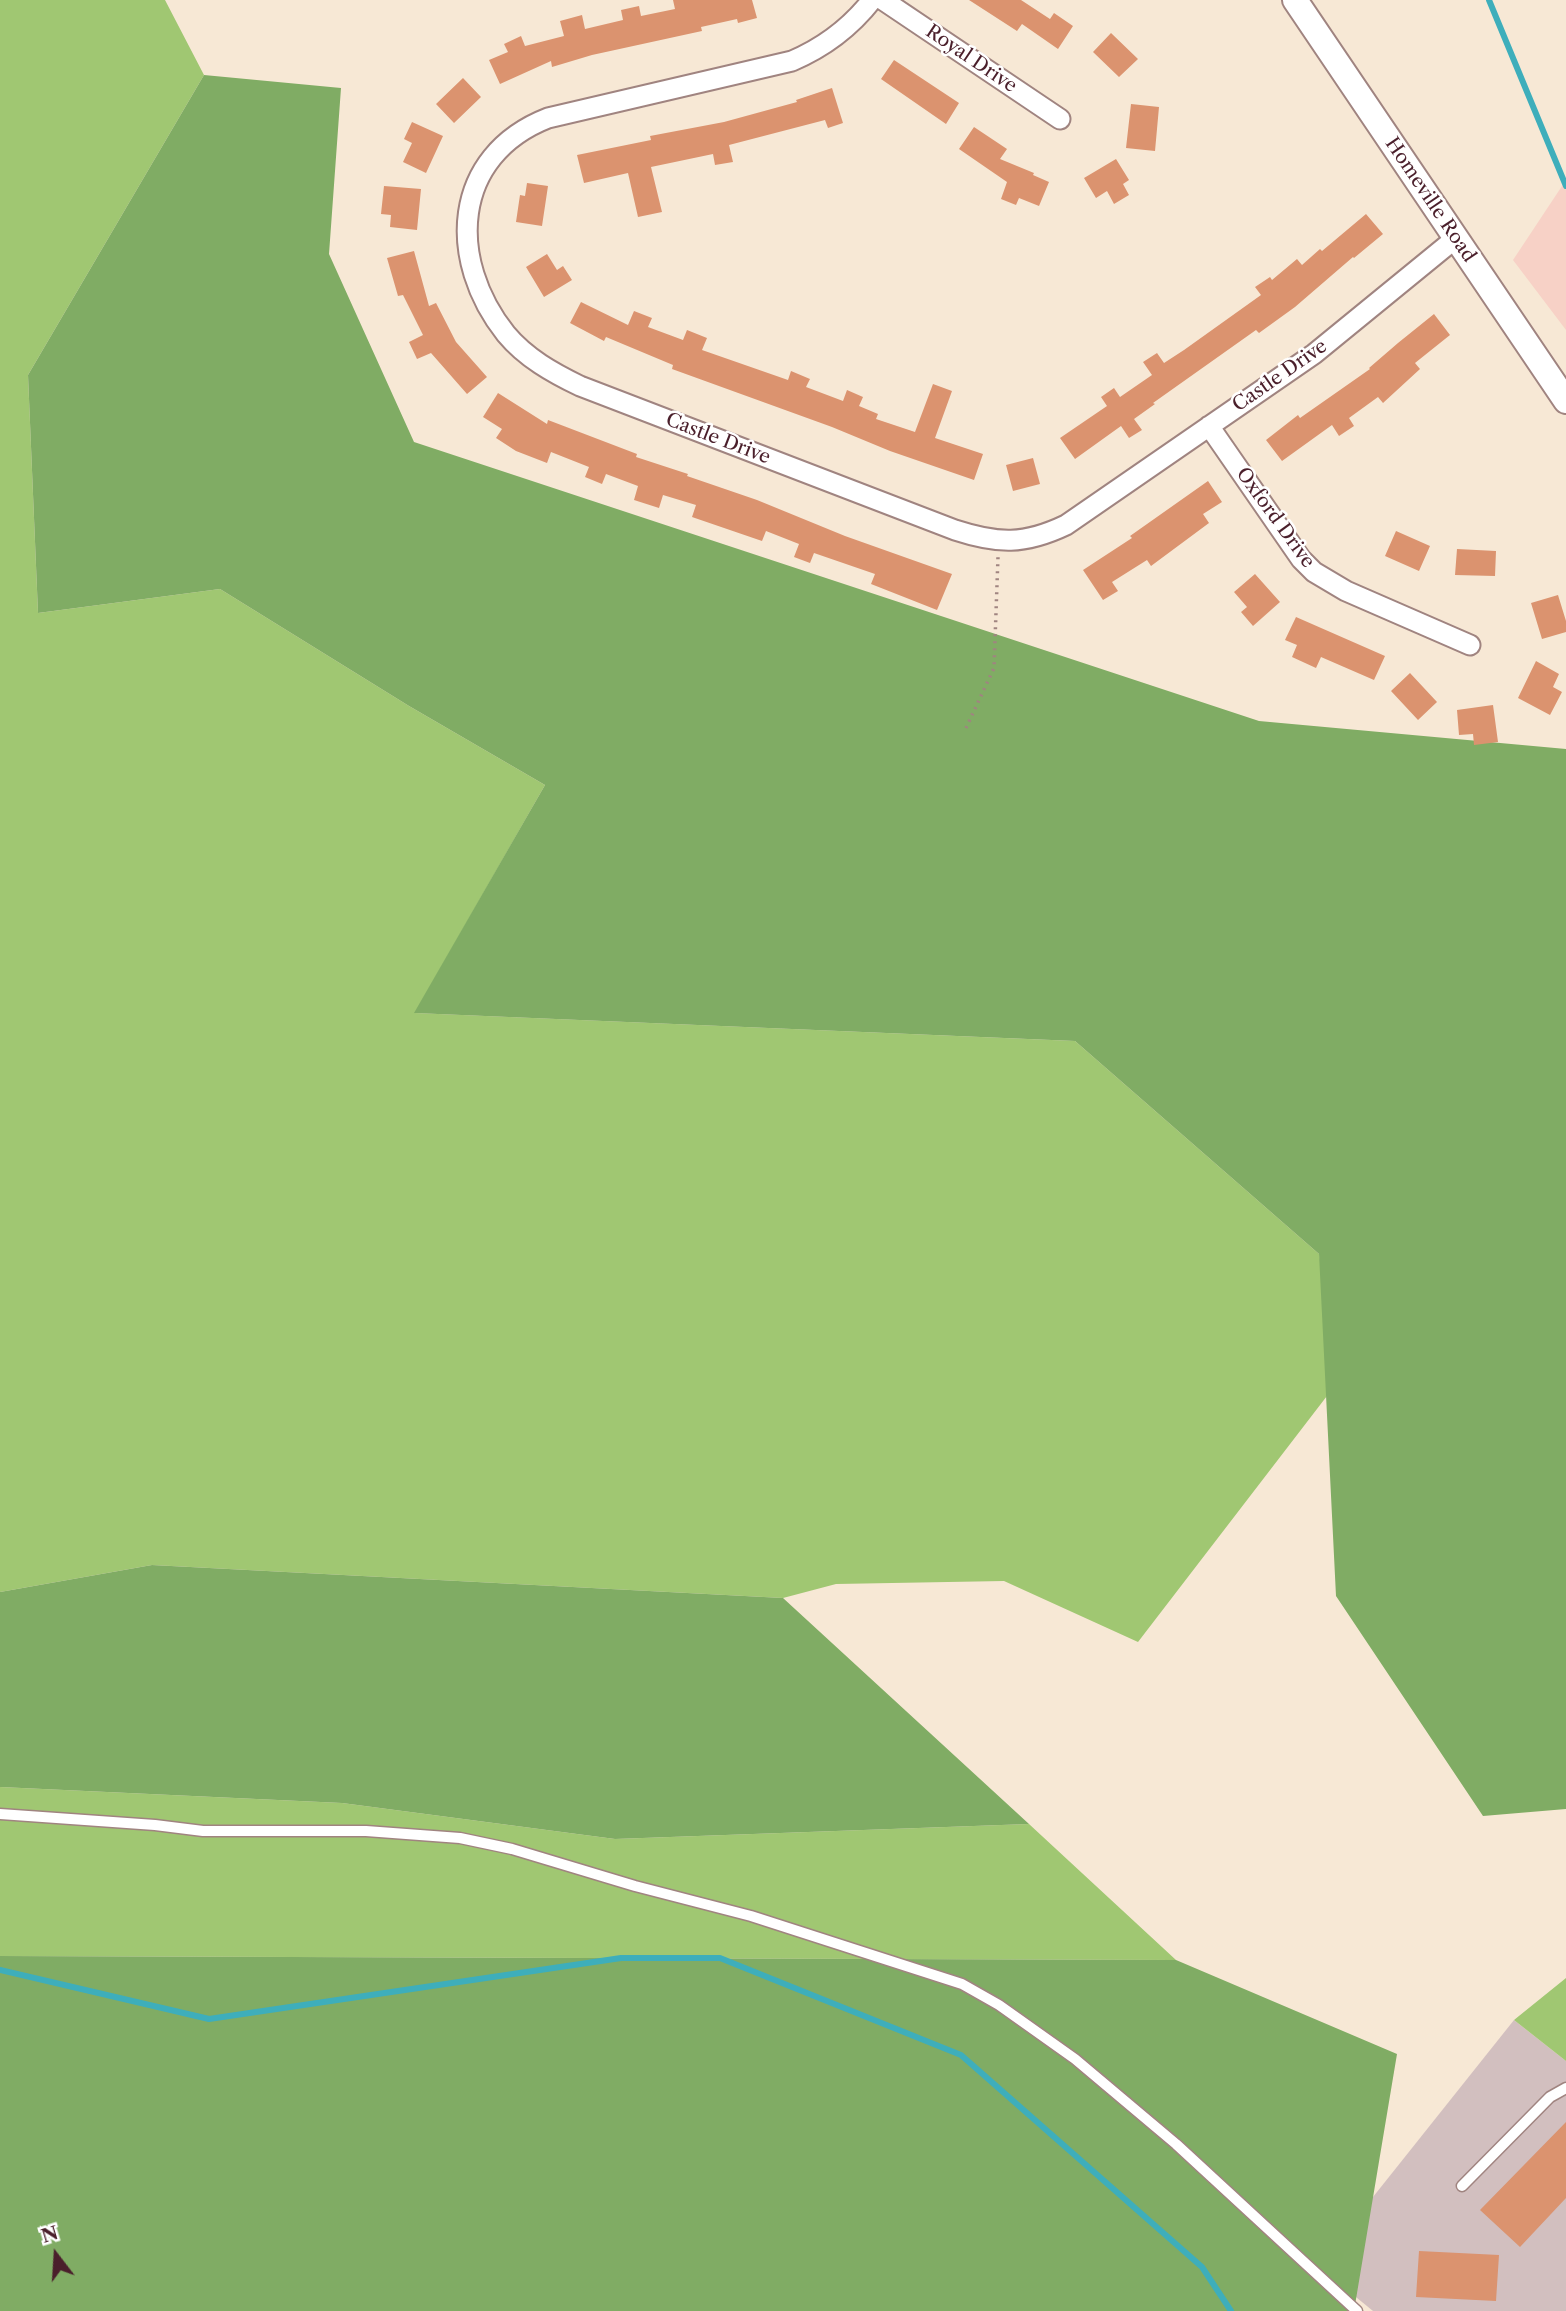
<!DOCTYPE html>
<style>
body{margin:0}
#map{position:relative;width:1566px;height:2311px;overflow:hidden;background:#f7e8d5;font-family:"Libre Caslon Text",serif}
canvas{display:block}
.north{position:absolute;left:21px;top:2220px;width:70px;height:70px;-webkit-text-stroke:5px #fff;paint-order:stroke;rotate:343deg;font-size:19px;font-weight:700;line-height:28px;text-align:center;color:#4a1f2b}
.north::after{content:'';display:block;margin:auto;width:24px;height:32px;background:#4a1f2b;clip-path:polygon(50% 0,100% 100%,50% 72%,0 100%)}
</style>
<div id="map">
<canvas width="1566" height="2311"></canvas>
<div class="north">N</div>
</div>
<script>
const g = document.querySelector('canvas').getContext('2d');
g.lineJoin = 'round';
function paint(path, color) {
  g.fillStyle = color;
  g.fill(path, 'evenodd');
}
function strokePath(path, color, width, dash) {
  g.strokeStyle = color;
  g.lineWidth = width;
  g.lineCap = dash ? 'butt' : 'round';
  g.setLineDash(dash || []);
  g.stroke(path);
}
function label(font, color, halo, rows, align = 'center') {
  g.font = font + ' "Libre Caslon Text",serif';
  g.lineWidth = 5;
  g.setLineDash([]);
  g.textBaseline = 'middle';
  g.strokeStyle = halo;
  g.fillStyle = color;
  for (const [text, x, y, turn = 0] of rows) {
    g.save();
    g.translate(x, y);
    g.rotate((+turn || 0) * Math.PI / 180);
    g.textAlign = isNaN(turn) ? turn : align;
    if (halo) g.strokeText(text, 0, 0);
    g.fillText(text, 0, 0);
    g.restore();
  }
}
paint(new Path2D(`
 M1566,180V330L1513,260Z`), '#f7d1c6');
paint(new Path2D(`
 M1514,2020L1566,2061V2311H1373L1318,2266Z`), '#d2bfbf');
paint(new Path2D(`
 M0,0H165L204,75L28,375L38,613L220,589L409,706L545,785L415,1013L1075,1041L1319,1254L1340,1379L1138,1642L1004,1581L836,1584L783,1598L152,1565L0,1592Z
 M0,1787L342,1803L615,1839L1029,1824L1176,1960L0,1956Z
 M1566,1978V2061L1514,2020Z`), '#a0c772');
paint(new Path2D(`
 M204,75L341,88L329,254L414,442L1259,721L1566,749V1809L1483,1816L1336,1596L1319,1254L1075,1041L414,1013L545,785L409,706L220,589L38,613L28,375Z
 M152,1565L783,1598L1029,1824L615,1839L342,1803L0,1787V1592Z
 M0,1956L1176,1960L1397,2054L1354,2311H0Z`), '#80ac64');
strokePath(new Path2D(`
 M1489,0L1566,186
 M0,1970L209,2019L621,1958H720L961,2055L1202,2267L1231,2311`), '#3eaebb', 6);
paint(new Path2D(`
 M673,0H752L757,18L738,23L737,19L701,27L702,31L592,55L552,67L551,61L500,84L489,60L508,52L504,44L521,36L525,46L564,36L560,21L582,15L585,29L623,20L621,10L639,6L641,16L675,9Z
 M969,0H1021L1050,19L1054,13L1073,26L1058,49L1022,24L1017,31Z
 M1111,33L1138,59L1119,77L1093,52Z
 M894,60L959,103L946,124L881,79Z
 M463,78L481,97L454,123L436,104Z
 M832,88L843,123L828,128L825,120L729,145L733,162L715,165L713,154L651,167L662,212L638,217L628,173L584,183L577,155L651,140L650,136L724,122L797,102L796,100Z
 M1131,104L1159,107L1155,151L1126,148Z
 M412,122L443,136L426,173L403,162L412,143L404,139Z
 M974,127L1007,149L1000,159L1034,173L1033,175L1049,182L1039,206L1019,198L1016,205L1001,199L1007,182L959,149Z
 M1116,159L1129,180L1123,184L1129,195L1114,204L1107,191L1096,198L1084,178Z
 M527,183L548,186L542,226L516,222L520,195L525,196Z
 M384,186L421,189L417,230L390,227L391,215L381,214Z
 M1366,214L1383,234L1354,258L1353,257L1295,307L1259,333L1256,330L1153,403L1155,404L1134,419L1142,430L1129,438L1121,426L1075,459L1060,438L1107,406L1101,397L1114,388L1120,397L1152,375L1143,362L1157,353L1164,363L1184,350L1261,295L1255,287L1270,277L1272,280L1297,259L1302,265L1320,249L1322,251Z
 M414,251L429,306L436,303L456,342L487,377L467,394L431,353L417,359L409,342L423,335L403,295L398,296L387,258Z
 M547,254L557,270L563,266L572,280L544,297L526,267Z
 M581,302L628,325L634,311L652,318L648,327L683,340L687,330L707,338L702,350L788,380L791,371L810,379L806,387L843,401L847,390L863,397L859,406L878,414L876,419L915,432L933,384L952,391L935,438L983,454L974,480L890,451L832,427L672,369L673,365L606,337L604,341L570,323Z
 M1434,314L1450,335L1415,363L1420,369L1383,403L1378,397L1349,418L1354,426L1339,436L1332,425L1282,461L1266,440L1298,415L1300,418L1370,369L1369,368L1398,343Z
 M498,393L547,424L548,420L637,454L636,457L688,474L687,476L757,500L845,536L952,574L937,610L871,584L875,574L814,553L810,563L794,557L799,544L766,531L762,541L692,517L696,505L663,495L659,508L634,500L638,486L606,474L602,484L585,477L589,467L551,452L547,463L516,451L496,438L502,429L483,417Z
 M1033,458L1040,484L1013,491L1006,465Z
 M1208,481L1222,502L1203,514L1209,523L1151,566L1147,560L1112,582L1118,591L1103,600L1083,570L1132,538L1130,536Z
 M1396,531L1430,546L1419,571L1385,556Z
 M1457,549L1496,551L1495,576L1455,575Z
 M1255,574L1280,602L1253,626L1241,612L1247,607L1234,592Z
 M1558,595L1566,621V632L1542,639L1531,603Z
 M1296,617L1385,656L1374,680L1321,657L1316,668L1292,657L1297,645L1285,640Z
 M1536,661L1559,674L1553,687L1562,692L1550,715L1518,698Z
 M1410,673L1437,702L1418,720L1391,691Z
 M1493,705L1498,742L1474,745L1473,734L1459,735L1457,710Z
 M1566,2122V2198L1520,2247L1480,2210Z
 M1419,2251L1499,2255L1496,2301L1416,2297Z`), '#db936f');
const service = new Path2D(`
 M0,1814L155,1825L203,1831H366L460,1838L512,1849L635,1886L751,1916L962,1984L999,2005L1075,2059L1176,2144L1357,2311
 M1462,2186L1550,2097L1566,2088`);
const minor = new Path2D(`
 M872,0C850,28 825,47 792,61L548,118C451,156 447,260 506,334C526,358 553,373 580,386L955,530C998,544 1024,545 1066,525L1314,354L1456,238
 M883,0L1060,119
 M1209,426L1301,559L1314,572L1346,591L1470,645`);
const tertiary = new Path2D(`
 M1295,0L1566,401`);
strokePath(service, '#a08480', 13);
strokePath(minor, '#a08480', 23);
strokePath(tertiary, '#a08480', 28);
strokePath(new Path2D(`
 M966,728L994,668L998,557`), '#a08480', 3.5, [2, 5]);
strokePath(service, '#fff', 10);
strokePath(minor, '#fff', 19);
strokePath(tertiary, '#fff', 24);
label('19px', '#4a1f2b', '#fff', [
 ["Royal Drive",971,59,34],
 ["Homeville Road",1430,200,56],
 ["Castle Drive",1280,376,-35],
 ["Castle Drive",718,439,21],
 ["Oxford Drive",1275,518,54]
]);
</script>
